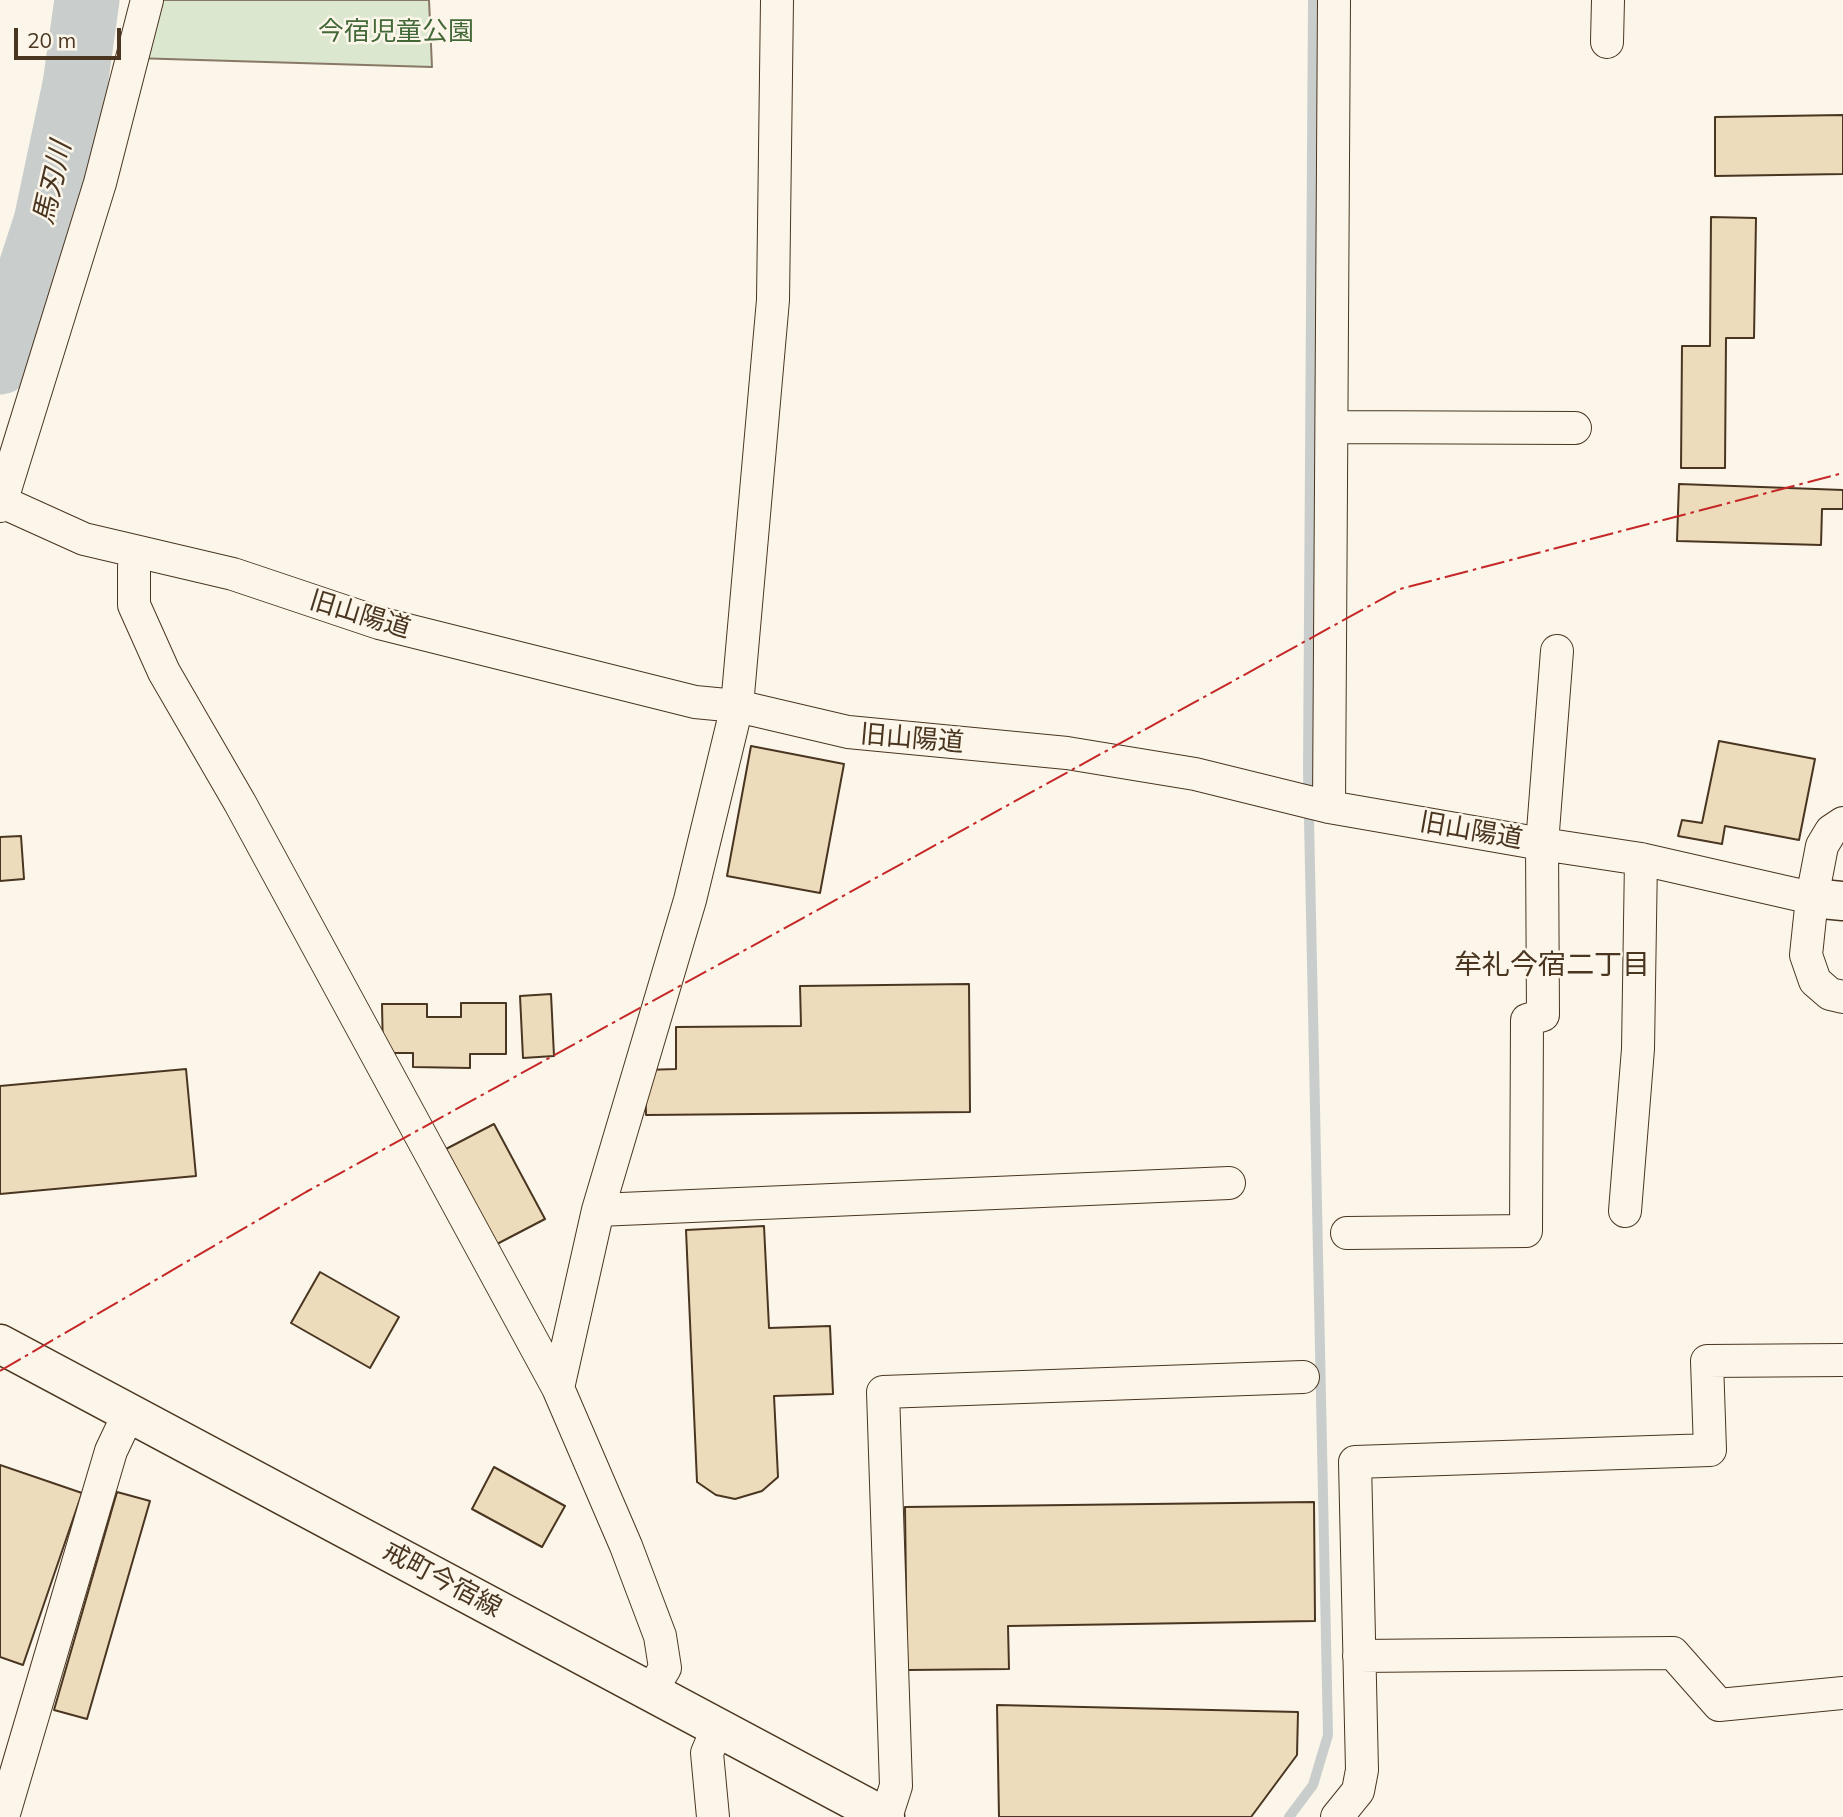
<!DOCTYPE html>
<meta charset="utf-8">
<style>
body{margin:0}
#map{position:relative;width:1843px;height:1817px;overflow:hidden;background:#fbf6e9;font-family:Mulish,sans-serif}
canvas{display:block}
.scale{position:absolute;left:14px;top:28px;width:107px;height:32px;box-sizing:border-box;border:4px solid #4a3520;border-top:0;padding-left:9px;font-size:21px;line-height:24px;white-space:nowrap;color:#4a3520;-webkit-text-stroke:5px #fbf6e9;paint-order:stroke}
</style>
<div id="map">
<canvas width="1843" height="1817"></canvas>
<div class="scale">20 m</div>
</div>
<script>
const g = document.querySelector('canvas').getContext('2d');
g.lineJoin = 'round';
function paint(path, color) {
  g.fillStyle = color;
  g.fill(path, 'evenodd');
}
function strokePath(path, color, width, dash) {
  g.strokeStyle = color;
  g.lineWidth = width;
  g.lineCap = dash ? 'butt' : 'round';
  g.setLineDash(dash || []);
  g.stroke(path);
}
function label(font, color, halo, rows, align = 'center') {
  g.font = font + ' Mulish,"Noto Sans JP",sans-serif';
  g.lineWidth = 5;
  g.setLineDash([]);
  g.textBaseline = 'middle';
  g.strokeStyle = halo;
  g.fillStyle = color;
  for (const [text, x, y, turn = 0] of rows) {
    g.save();
    g.translate(x, y);
    g.rotate((+turn || 0) * Math.PI / 180);
    g.textAlign = isNaN(turn) ? turn : align;
    if (halo) g.strokeText(text, 0, 0);
    g.fillText(text, 0, 0);
    g.restore();
  }
}
const green = new Path2D(`
 M147,0H429L432,67L133,58Z`);
paint(green, '#dce7d0');
strokePath(green, '#887966', 2);
strokePath(new Path2D(`
 M1289,1817L1313,1785L1328,1735L1308,771L1313,0`), '#c9cecd', 10);
strokePath(new Path2D(`
 M0,362L46,222L75,85L87,0`), '#c9cecd', 65);
const building = new Path2D(`
 M1843,115V174L1715,176V117Z
 M1711,217L1756,218L1754,338H1726L1725,468H1681L1682,346H1710Z
 M1679,484L1843,490V509H1822L1821,545L1677,541Z
 M1719,741L1815,759L1799,840L1725,826L1722,844L1678,836L1682,820L1702,823Z
 M751,746L844,764L820,893L727,876Z
 M21,836L24,879L0,881V837Z
 M969,984L970,1112L646,1115L645,1070L676,1069V1027L801,1026L800,986Z
 M551,994L554,1056L523,1058L520,996Z
 M461,1003H506V1054H470V1068L413,1067V1053H383L382,1004H427V1017H461Z
 M186,1069L196,1176L0,1194V1086Z
 M494,1124L545,1219L497,1244L446,1149Z
 M764,1226L769,1328L830,1326L833,1394L774,1396L778,1477L762,1491L735,1499L716,1495L697,1482L686,1230Z
 M320,1272L399,1317L370,1368L291,1323Z
 M0,1465L82,1493L23,1665L0,1657Z
 M494,1467L565,1506L542,1547L472,1509Z
 M117,1492L150,1501L87,1719L54,1710Z
 M1314,1502L1315,1621L1008,1626L1009,1669L907,1670L905,1507Z
 M997,1705L1298,1712L1297,1755L1251,1817H999Z`);
paint(building, '#ecdcbc');
strokePath(building, '#4a3520', 2);
const street = new Path2D(`
 M1607,42L1608,0
 M1333,427L1575,428
 M0,501L84,539L233,574L379,623L695,702L737,706L848,732L1067,753L1195,774L1329,807L1542,844L1641,859L1812,898
 M0,506L100,183L147,0
 M137,552L134,567V605L164,672L240,803L558,1388L626,1546L660,1636L665,1668L651,1691
 M1329,807L1334,0
 M1843,823L1831,831L1822,846L1812,898L1806,955L1815,981L1830,994L1843,997
 M598,1210L1229,1183
 M1625,1211L1638,1049L1641,859
 M1347,1233L1526,1231L1527,1020L1543,1015L1542,844L1557,651
 M558,1388L598,1210L690,900L737,706L773,300L777,0
 M1359,1656L1673,1653L1719,1705L1843,1693
 M3,1817L111,1451L129,1413
 M713,1817L707,1753L718,1727
 M886,1817L896,1786L883,1392L1303,1377
 M1337,1817L1358,1791L1362,1770L1355,1462L1710,1450L1707,1361L1843,1360`);
const secondary = new Path2D(`
 M1812,898L1843,901
 M0,1344L885,1817`);
strokePath(street, '#4a3520', 34);
strokePath(secondary, '#4a3520', 41);
strokePath(street, '#fbf6e9', 32);
strokePath(secondary, '#fbf6e9', 38);
strokePath(new Path2D(`
 M0,1371L306,1192L1400,589L1843,473`), '#c62828', 2, [24, 5, 3.5, 5]);
label('26px', '#436837', '#fbf6e9', [
 ["今宿児童公園",396,32]
]);
label('26px', '#4a3520', '#fbf6e9', [
 ["旧山陽道",360,615,17],
 ["旧山陽道",912,739,5],
 ["旧山陽道",1471,831,10],
 ["戒町今宿線",442,1580,28]
]);
label('italic 28px', '#4a3520', '#fbf6e9', [
 ["馬刃川",53,183,-77]
]);
label('28px', '#4a3520', '#fbf6e9', [
 ["牟礼今宿二丁目",1552,966]
]);
</script>
